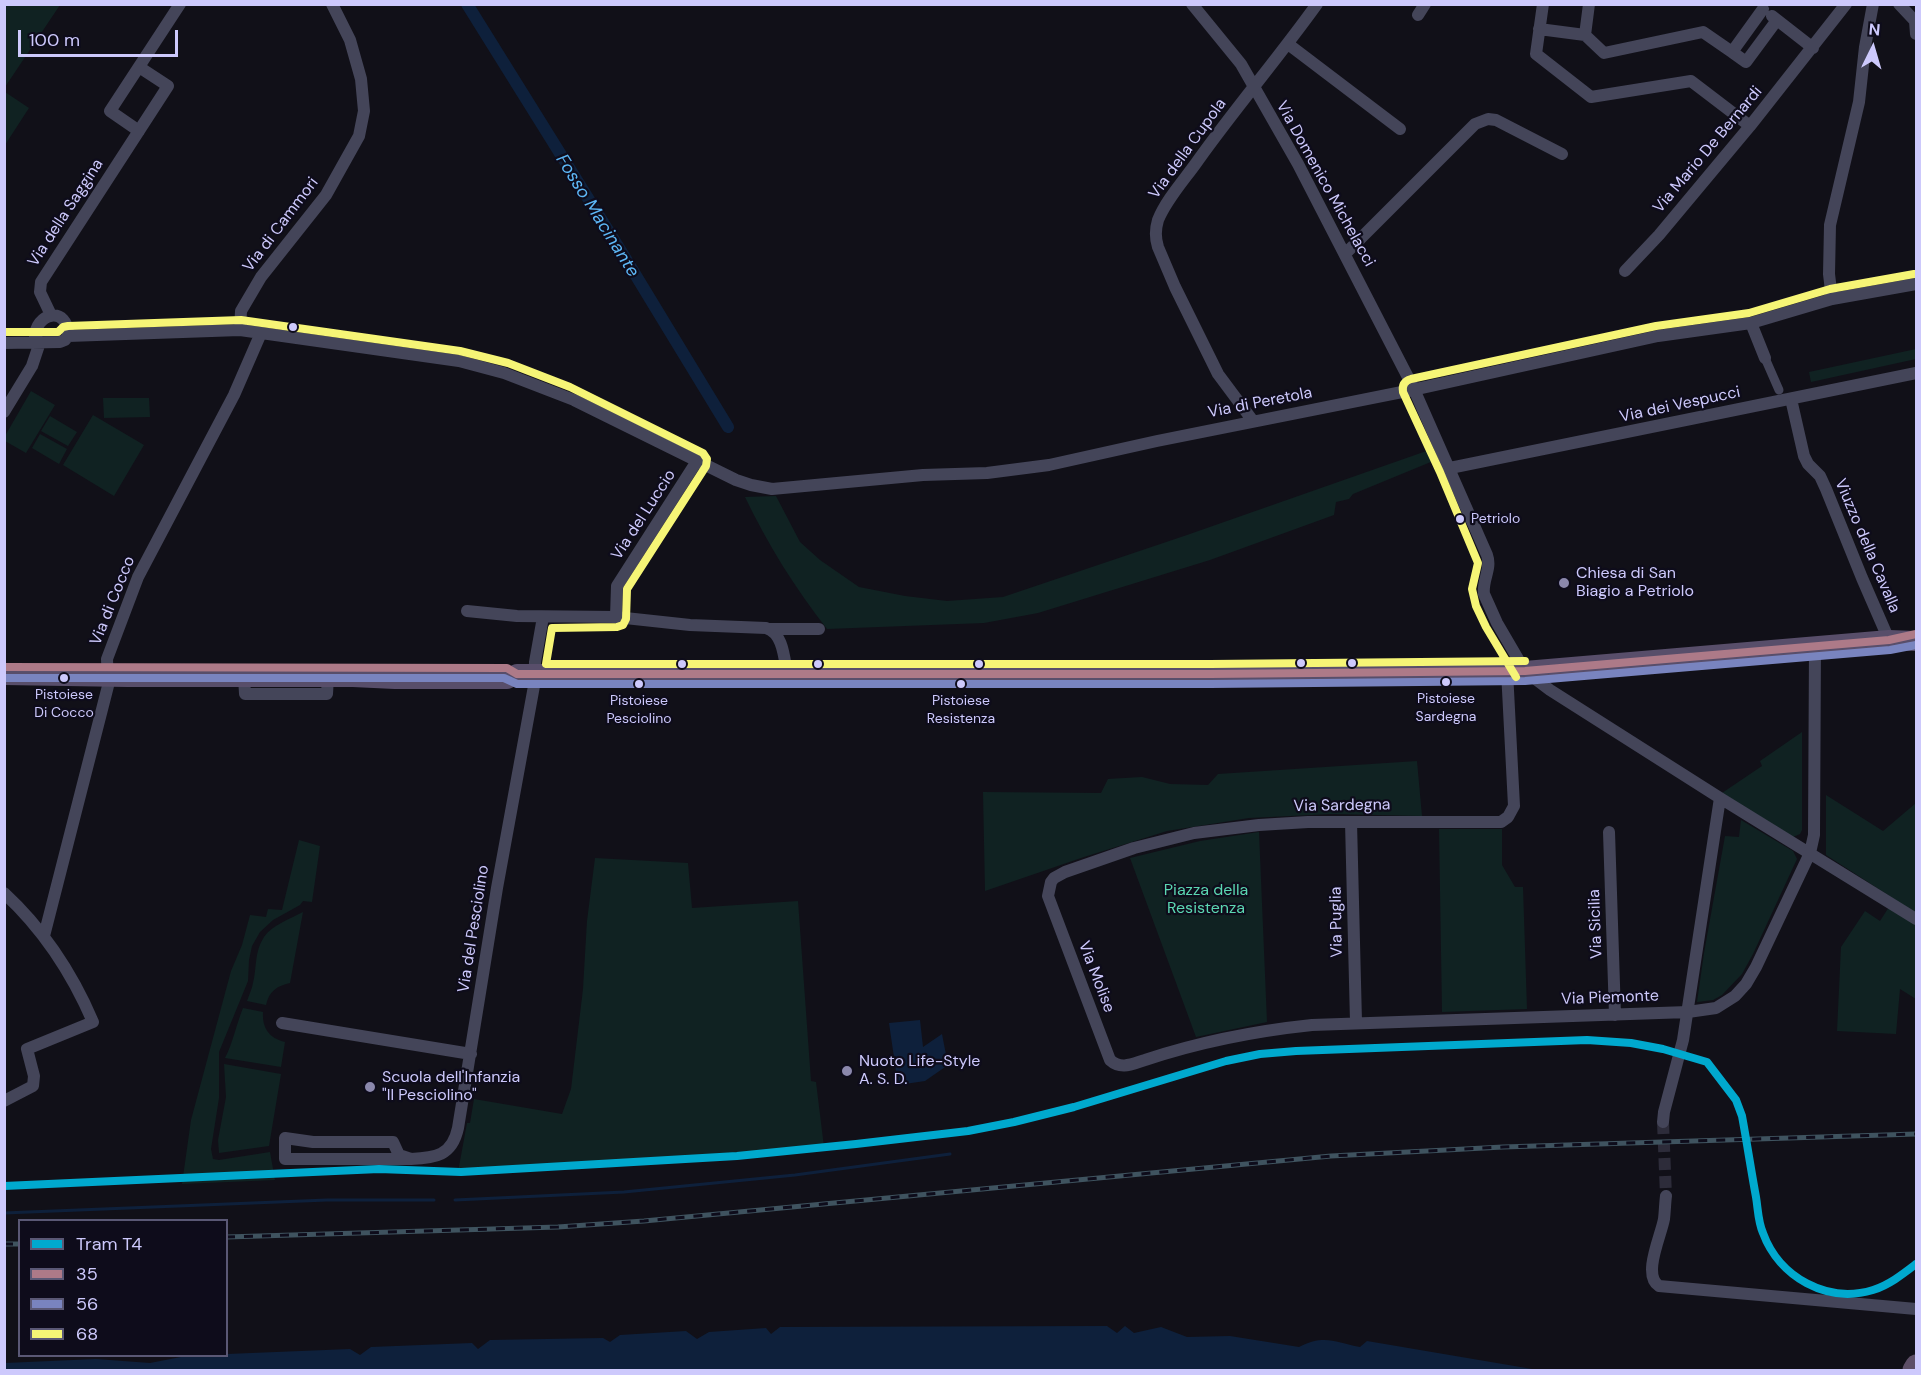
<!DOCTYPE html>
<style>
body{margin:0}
#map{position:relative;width:1921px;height:1375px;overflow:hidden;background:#111018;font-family:"DM Sans",sans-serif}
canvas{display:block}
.frame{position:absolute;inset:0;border:6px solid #cdc9fc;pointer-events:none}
.legend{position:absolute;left:18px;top:1219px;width:210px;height:138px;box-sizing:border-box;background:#0e0c1b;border:2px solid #5a5875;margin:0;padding:8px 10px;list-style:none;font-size:18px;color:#cdc9fc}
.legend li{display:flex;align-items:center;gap:12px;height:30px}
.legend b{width:30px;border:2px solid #5a5875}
.north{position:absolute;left:1843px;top:18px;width:60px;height:60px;-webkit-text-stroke:4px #0e0c1b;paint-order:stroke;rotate:5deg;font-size:16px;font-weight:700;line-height:24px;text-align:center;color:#cdc9fc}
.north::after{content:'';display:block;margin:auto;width:21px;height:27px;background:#cdc9fc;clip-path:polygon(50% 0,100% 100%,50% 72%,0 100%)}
.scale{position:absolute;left:18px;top:30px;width:160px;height:27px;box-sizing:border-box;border:3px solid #cdc9fc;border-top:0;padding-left:8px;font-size:18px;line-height:21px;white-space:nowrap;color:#cdc9fc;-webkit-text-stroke:4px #0e0c1b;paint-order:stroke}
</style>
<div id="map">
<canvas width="1921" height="1375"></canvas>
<div class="frame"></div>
<ul class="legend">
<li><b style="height:8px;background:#00a9ce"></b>Tram T4</li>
<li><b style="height:8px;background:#ad7a88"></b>35</li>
<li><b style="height:8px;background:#7984bf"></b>56</li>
<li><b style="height:8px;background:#f6f576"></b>68</li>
</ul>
<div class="north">N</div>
<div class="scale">100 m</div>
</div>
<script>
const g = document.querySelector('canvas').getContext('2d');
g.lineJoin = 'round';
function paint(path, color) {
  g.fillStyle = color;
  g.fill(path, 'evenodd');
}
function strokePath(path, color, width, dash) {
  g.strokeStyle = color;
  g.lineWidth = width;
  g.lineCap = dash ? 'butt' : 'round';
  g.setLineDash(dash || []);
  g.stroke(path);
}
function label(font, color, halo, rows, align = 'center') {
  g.font = font + ' "DM Sans",sans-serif';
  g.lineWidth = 4.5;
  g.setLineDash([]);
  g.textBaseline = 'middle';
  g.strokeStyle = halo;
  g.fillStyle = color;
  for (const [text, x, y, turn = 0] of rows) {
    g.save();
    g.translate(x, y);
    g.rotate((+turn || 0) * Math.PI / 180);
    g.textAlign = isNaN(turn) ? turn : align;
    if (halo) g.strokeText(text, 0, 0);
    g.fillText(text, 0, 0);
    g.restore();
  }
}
paint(new Path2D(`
 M5,4L60,5L5,87L4,5Z
 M5,92L29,108L5,145Z
 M1916,349V359L1811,382L1809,372Z
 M31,391L55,405L26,453L5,441V436Z
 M103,398H149L150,417L104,418Z
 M93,415L144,445L114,496L63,465Z
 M50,416L77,432L68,446L41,431Z
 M40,434L67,449L59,464L32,448Z
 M1435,448L1438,459L1353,494L1349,499L1336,502L1334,515L1210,560L1038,613L984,623L827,629C795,588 768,545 745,497L776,496L800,542L820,560L859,587L905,596L947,601L1003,597L1187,535Z
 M1802,732V830L1800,834L1793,837L1722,793L1762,766L1760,761Z
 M1417,761L1422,816L1332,814L1249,818L1167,831L1084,857L985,891L983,792L1101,793L1108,779L1142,777L1170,784L1208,785L1218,774Z
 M1826,795L1883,831L1916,803V913L1826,855Z
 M1741,820L1793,851L1797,859L1753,954L1742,974L1722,995L1713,1000L1697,1002L1704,953L1725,836L1739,837Z
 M1439,829H1502V865L1515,887H1523L1527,1009L1442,1012Z
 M1259,832L1267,1022L1196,1037L1130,858L1200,841Z
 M299,840L320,846L312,902L303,901L300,905L273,920L260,932L252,946L249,960L248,981L219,1052V1098L211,1149L213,1159L219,1160L270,1152L275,1180L182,1184L191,1120L231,971L242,945L250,915L266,917L268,909L282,910Z
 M595,858L688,863L692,908L798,901L811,1081L816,1082L824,1147L737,1156L458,1172L467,1123H470L474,1099L562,1114L571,1089L583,989L587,921Z
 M1889,907L1916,925V999L1900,989L1896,1034L1837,1031L1841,947L1865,911L1880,921Z
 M303,912L290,983C277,986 269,991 266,1005L247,1001C249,995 252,989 253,983C257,968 254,952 264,937C272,925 290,919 303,912Z
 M243,1008L263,1012C262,1028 269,1038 285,1042L281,1067L225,1058C233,1043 236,1025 243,1008Z
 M224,1064L281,1074L269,1146L219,1153L218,1140L226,1097Z`), '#102222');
paint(new Path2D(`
 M920,1020L923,1047L942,1034L948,1065L925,1081L898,1085L889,1023Z
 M1107,1326L1117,1333L1125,1326L1134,1333L1161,1327L1187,1337L1230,1336L1299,1347C1324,1334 1335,1342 1360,1347L1367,1341L1538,1370H4L5,1363L96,1359L150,1363L186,1356H226L227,1354L350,1349L360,1355L371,1347L472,1343L478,1349L490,1340L603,1338L610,1342L620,1335L686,1331L697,1339L709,1332L766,1328L771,1334L780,1327Z`), '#0e203b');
strokePath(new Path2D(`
 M455,1200L624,1192L795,1175L950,1154
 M4,1213L327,1200H434`), '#0e203b', 3);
strokePath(new Path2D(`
 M467,4L624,256L728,427`), '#0e203b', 12);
strokePath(new Path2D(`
 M1663,1122L1666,1196`), '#2d2c3a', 12, [12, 6]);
strokePath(new Path2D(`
 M1765,358L1779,390`), '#444559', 9);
strokePath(new Path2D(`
 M1192,4L1241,64L1298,164L1413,387L1487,555C1492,569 1482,580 1484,594L1497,623L1525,671L1550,690L1720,798L1916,919
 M1543,4L1536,54L1591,97L1691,81L1750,126
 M1899,4L1915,21L1916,34
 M1763,9L1732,52L1746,62L1777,20
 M1418,15L1425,4
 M1772,16L1813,48
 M1539,29L1585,35L1604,53L1703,32L1732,52
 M1585,35L1589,4
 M1288,44L1400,129
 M139,131L110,111L180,4
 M1345,254L1475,124L1488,119L1496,120L1562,154
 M1625,271L1659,235L1750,126L1846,4
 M1832,299L1829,274L1830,225L1859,102L1865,47L1873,4
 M51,315L40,292L41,282L168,86L139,67
 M1751,323L1765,358
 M240,330L241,311L261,277L326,195L359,136L364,111L361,79L350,40L332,4
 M40,342L35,339C34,312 69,305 68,336
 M4,343L60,342L65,340L68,336L240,330L459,361L504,373L574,400L736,480L751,485L772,489L923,475L987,473L1049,465L1157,441L1412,390L1658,336L1751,323L1832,299L1916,284
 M1791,399L1804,456L1808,464L1820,476L1826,489L1862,578L1889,640
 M4,412L32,366L40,342
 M1253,421L1218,374L1175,287L1158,247C1155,238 1155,230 1158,220C1167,198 1186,178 1199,159C1237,106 1279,57 1317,4
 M1450,468L1916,373
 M467,611L517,616L616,617L690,625L766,628C783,633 784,657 787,673
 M616,617L617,586L697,461
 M770,629H819
 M1507,671L1514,806L1508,817L1501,822H1308L1259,825L1194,833L1134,848L1065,872L1054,878L1051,882L1048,896L1110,1060C1121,1070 1132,1064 1145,1060C1199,1042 1255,1031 1312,1025L1688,1012L1716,1008L1735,996L1746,984L1756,967L1810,853L1814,835L1815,646
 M244,677L245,694H327L328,677
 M1351,822L1356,1022
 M1609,832L1615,1015
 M4,893C43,929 72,973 93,1022L27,1049L34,1076L33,1086L4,1101
 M44,936L108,686L107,659L138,577L234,395L261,333
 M282,1023L471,1054
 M1663,1122L1664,1112L1683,1040L1720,798
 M411,1159L399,1155L393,1142H313L285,1138V1159H411C435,1158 452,1156 458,1128L497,888L534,686L535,662L543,617
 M1666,1196C1665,1203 1665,1211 1664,1219C1661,1236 1642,1275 1659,1286L1916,1309`), '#444559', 12);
strokePath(new Path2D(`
 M4,675L127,677H353L395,679H507L517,674H1210L1525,671L1889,640L1916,641`), '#584e6a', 20);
strokePath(new Path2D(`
 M1913,1370L1916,1365`), '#5d4e67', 21);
const rail = new Path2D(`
 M226,1237L558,1227L644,1221L1331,1156L1503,1147L1916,1134
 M4,1244H20`);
strokePath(rail, '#3f535f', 5);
strokePath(rail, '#0e0c1b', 3, [9]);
strokePath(new Path2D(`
 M4,667L507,668L517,674H1210L1525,671L1889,640L1916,634`), '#ad7a88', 8);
strokePath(new Path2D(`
 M4,678H504L517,684H1210L1525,681L1890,650L1916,645`), '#7984bf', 8);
strokePath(new Path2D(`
 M4,332H58L63,327L68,326L241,320L460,351L508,363L570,387L703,453L707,459L706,466L627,589L626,619L623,625L617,627L552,628L546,664H1210L1525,661
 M1516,677L1486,627L1476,606L1472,589L1478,563L1440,472L1403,392C1402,386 1404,381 1411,379L1656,326L1749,313L1830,289L1914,274`), '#f6f576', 8);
strokePath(new Path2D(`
 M4,1186L379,1169L461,1172L737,1156L856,1144L968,1131L1014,1122L1074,1107L1226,1061L1260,1054L1296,1051L1587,1040L1631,1043L1663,1049L1707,1062L1736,1100L1742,1116C1747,1143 1751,1170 1756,1197C1758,1209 1758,1222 1763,1233C1779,1277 1827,1304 1873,1290C1889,1285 1903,1274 1916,1264`), '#00a9ce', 8);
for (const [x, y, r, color] of [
 [293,327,5,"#cdc9fc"],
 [1460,519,5,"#cdc9fc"],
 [1564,583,6,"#8b88ac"],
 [1301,663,5,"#cdc9fc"],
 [1352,663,5,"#cdc9fc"],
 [682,664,5,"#cdc9fc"],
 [818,664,5,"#cdc9fc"],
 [979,664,5,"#cdc9fc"],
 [64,678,5,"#cdc9fc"],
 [1446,682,5,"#cdc9fc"],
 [639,684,5,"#cdc9fc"],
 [961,684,5,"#cdc9fc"],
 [847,1071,6,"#8b88ac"],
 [370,1087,6,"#8b88ac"]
]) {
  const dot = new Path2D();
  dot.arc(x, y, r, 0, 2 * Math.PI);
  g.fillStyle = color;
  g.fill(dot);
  strokePath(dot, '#0e0c1b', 2);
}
label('14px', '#cdc9fc', '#0e0c1b', [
 ["Petriolo",1471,519,"left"],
 ["Pistoiese",64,695],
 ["Di Cocco",64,713],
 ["Pistoiese",1446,699],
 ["Sardegna",1446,717],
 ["Pistoiese",639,701],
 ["Pesciolino",639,719],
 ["Pistoiese",961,701],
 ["Resistenza",961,719]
]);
label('16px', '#cdc9fc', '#0e0c1b', [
 ["Via della Cupola",1188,149,-54],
 ["Via Mario De Bernardi",1708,150,-50],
 ["Via Domenico Michelacci",1325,184,61],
 ["Via della Saggina",66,213,-57],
 ["Via di Cammori",281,225,-53],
 ["Via di Peretola",1260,403,-11],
 ["Via dei Vespucci",1680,405,-12],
 ["Via del Luccio",644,515,-57],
 ["Viuzzo della Cavalla",1867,546,67],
 ["Via di Cocco",113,601,-68],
 ["Via Sardegna",1342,806,-1],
 ["Via Puglia",1337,922,-91],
 ["Via Sicilia",1596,924,-92],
 ["Via del Pesciolino",474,929,-81],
 ["Via Molise",1096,977,69],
 ["Via Piemonte",1610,998,-2]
]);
label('16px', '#cdc9fc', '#0e0c1b', [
 ["Chiesa di San",1576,574],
 ["Biagio a Petriolo",1576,592],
 ["Nuoto Life-Style",859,1062],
 ["A. S. D.",859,1080],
 ["Scuola dell'Infanzia",382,1078],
 ["\"Il Pesciolino\"",382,1096]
], 'left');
label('16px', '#5bd7b2', '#0e0c1b', [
 ["Piazza della",1206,891],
 ["Resistenza",1206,909]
]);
label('italic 18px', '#5db7f6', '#0e0c1b', [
 ["Fosso Macinante",597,216,58]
]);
</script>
